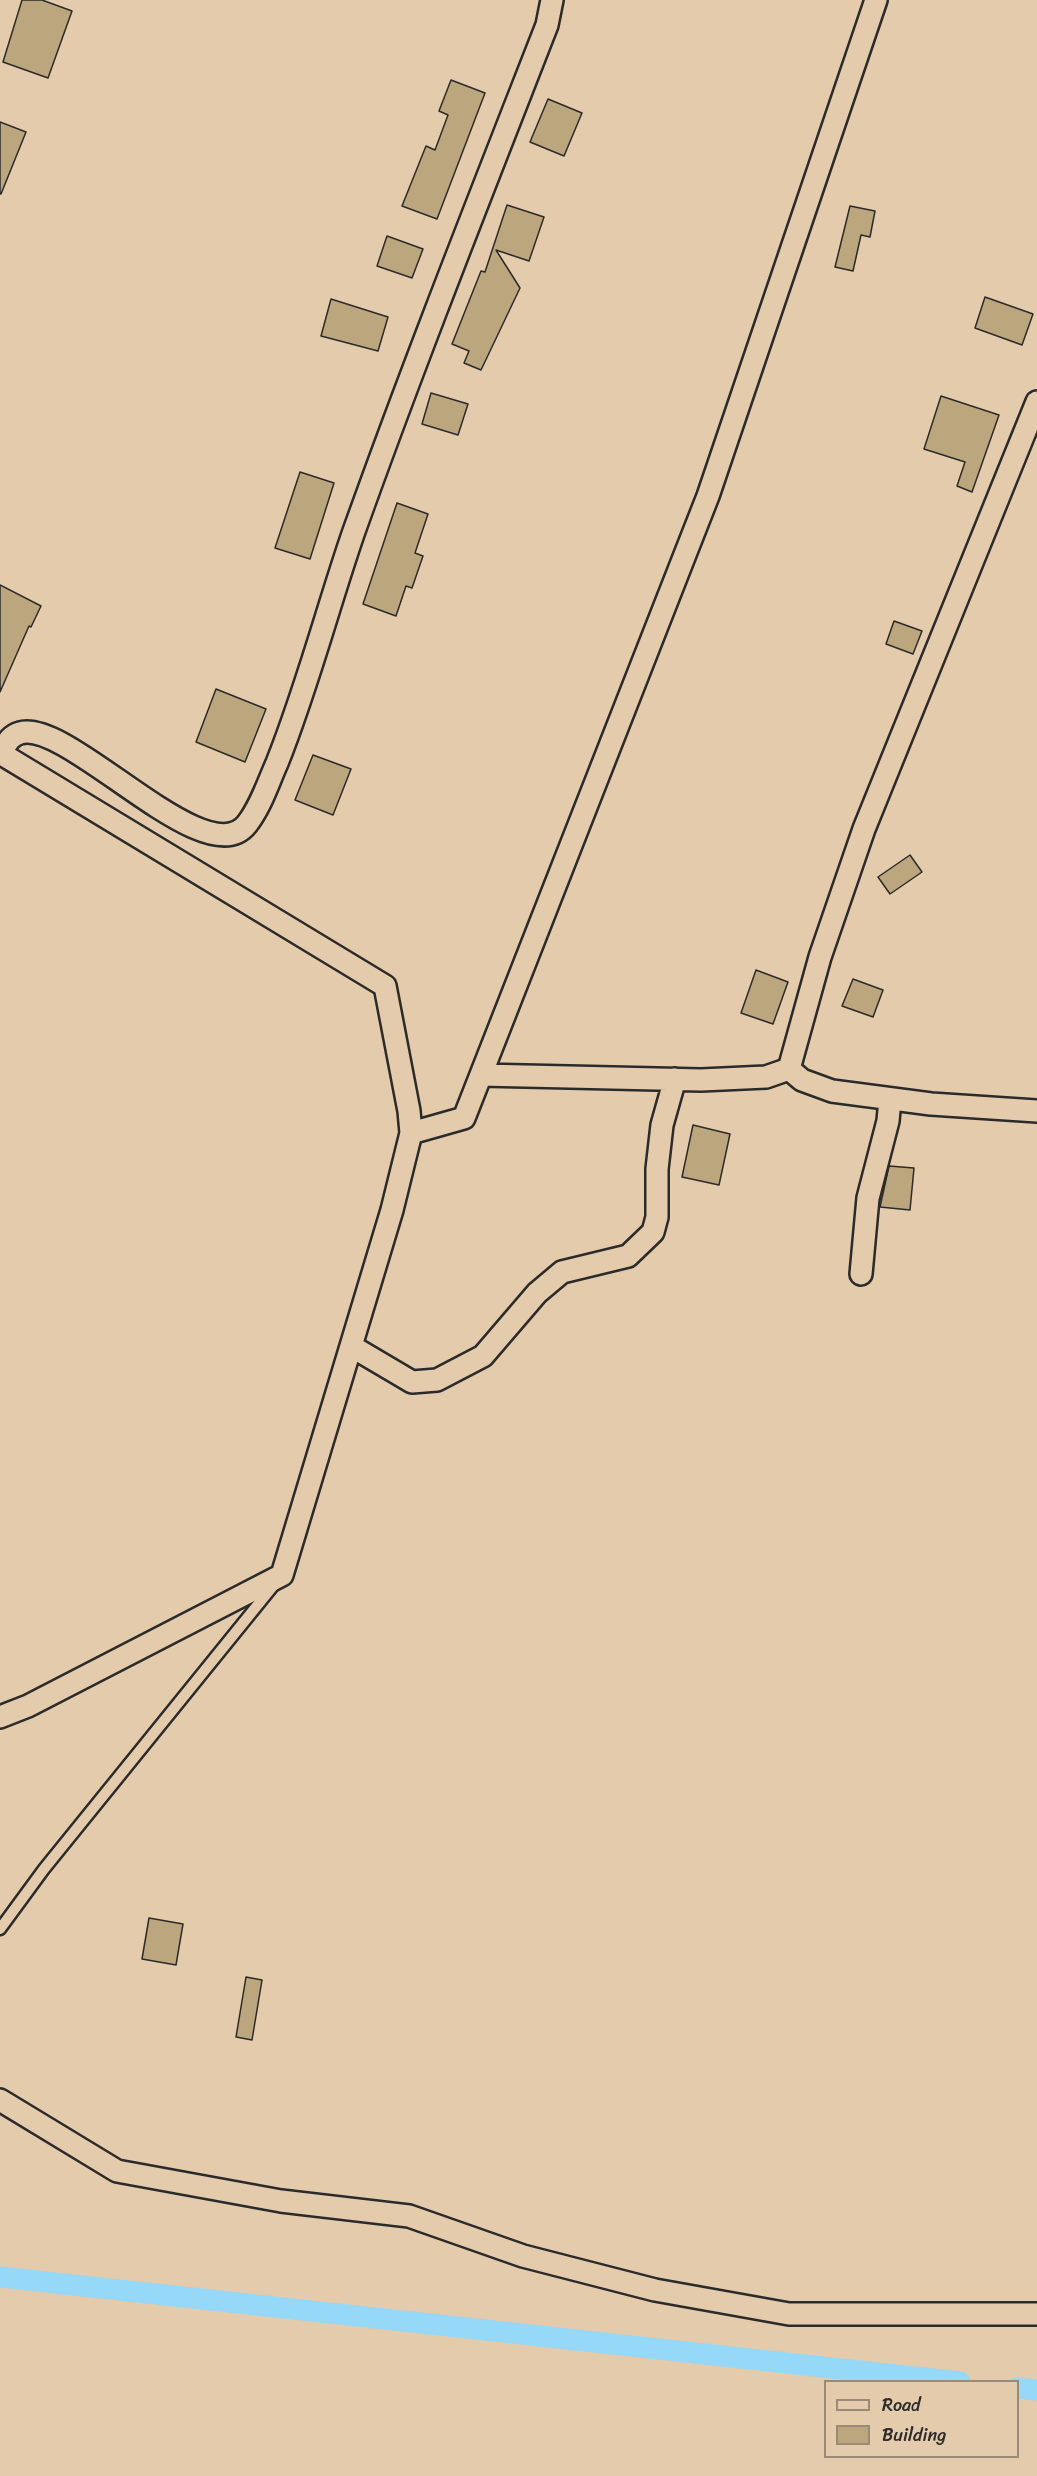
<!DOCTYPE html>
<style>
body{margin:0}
#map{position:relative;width:1037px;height:2476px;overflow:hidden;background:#e3cbab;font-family:Sriracha,sans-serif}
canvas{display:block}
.legend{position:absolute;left:824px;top:2380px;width:195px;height:78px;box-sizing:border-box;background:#e3cbab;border:2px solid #998b78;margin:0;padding:8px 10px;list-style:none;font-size:18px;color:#2b2b2b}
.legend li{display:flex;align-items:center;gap:12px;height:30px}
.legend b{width:30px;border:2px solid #998b78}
</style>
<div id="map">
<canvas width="1037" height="2476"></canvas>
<ul class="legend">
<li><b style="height:8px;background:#e3cbab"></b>Road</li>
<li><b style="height:16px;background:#bca67d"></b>Building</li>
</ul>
</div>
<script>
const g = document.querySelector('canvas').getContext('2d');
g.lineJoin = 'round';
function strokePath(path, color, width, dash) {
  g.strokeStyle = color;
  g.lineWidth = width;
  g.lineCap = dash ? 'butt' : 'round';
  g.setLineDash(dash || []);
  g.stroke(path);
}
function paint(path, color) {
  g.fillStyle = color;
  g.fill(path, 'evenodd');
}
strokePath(new Path2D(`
 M0,2277L960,2382
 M1018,2388L1037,2390`), '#95d8f7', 21);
const building = new Path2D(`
 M22,0H42L72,11L48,78L3,62Z
 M451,80L485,93L437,219L402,206L426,146L435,150L448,115L439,111Z
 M548,99L582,113L564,156L530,142Z
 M0,122L26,132L1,194H0Z
 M507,205L544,217L529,261L496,250L520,288L481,370L464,363L469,351L452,344L481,271L485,272Z
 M850,206L875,211L870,237L861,235L853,271L835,267Z
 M387,236L423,249L412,278L377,266Z
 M985,297L1033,314L1022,345L975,328Z
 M331,299L388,317L378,351L321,336Z
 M431,393L468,404L458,435L422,424Z
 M941,396L999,415L972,492L957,486L965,462L924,449Z
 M300,472L334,483L310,559L275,548Z
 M397,503L428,514L415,553L423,556L412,588L406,586L396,616L363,604Z
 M0,585L41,606L31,627L29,626L0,692Z
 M894,621L922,631L913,654L886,644Z
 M216,689L266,709L245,762L196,742Z
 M313,755L351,769L333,815L295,800Z
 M910,855L922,872L890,894L878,877Z
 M756,970L788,982L773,1024L741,1013Z
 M853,979L883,990L873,1017L842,1006Z
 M693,1125L730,1134L719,1185L682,1177Z
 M889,1166L914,1168L910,1210L880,1207Z
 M149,1918L183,1924L176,1965L142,1959Z
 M246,1977L262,1980L252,2040L236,2037Z`);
paint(building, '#bca67d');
strokePath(building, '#2b2b2b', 1.5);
const lane = new Path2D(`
 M0,1929L44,1869L273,1586`);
const street = new Path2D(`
 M0,753L385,986L409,1111L411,1133L392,1210L282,1575L28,1706L0,1717
 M1,753C6,745 9,736 20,733C68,718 206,877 247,824C261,806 268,783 277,763C307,688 327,610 353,534C414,363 481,194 547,25L552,0
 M789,1069L820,957L864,829L1037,402
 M481,1075L701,1080L766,1077L789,1069L802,1080L832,1091L931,1104L1037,1111
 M411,1133L464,1118L708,496L876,0
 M861,1274L868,1198L888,1121L890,1099
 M351,1346L412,1382L437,1380L483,1356L537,1293L562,1272L628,1256L653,1232L657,1217V1169L662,1125L675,1079
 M0,2100L117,2171L281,2201L409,2216L523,2256L655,2290L789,2314H1037`);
strokePath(lane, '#2b2b2b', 15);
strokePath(street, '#2b2b2b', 26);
strokePath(lane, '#e3cbab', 10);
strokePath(street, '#e3cbab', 21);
</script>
